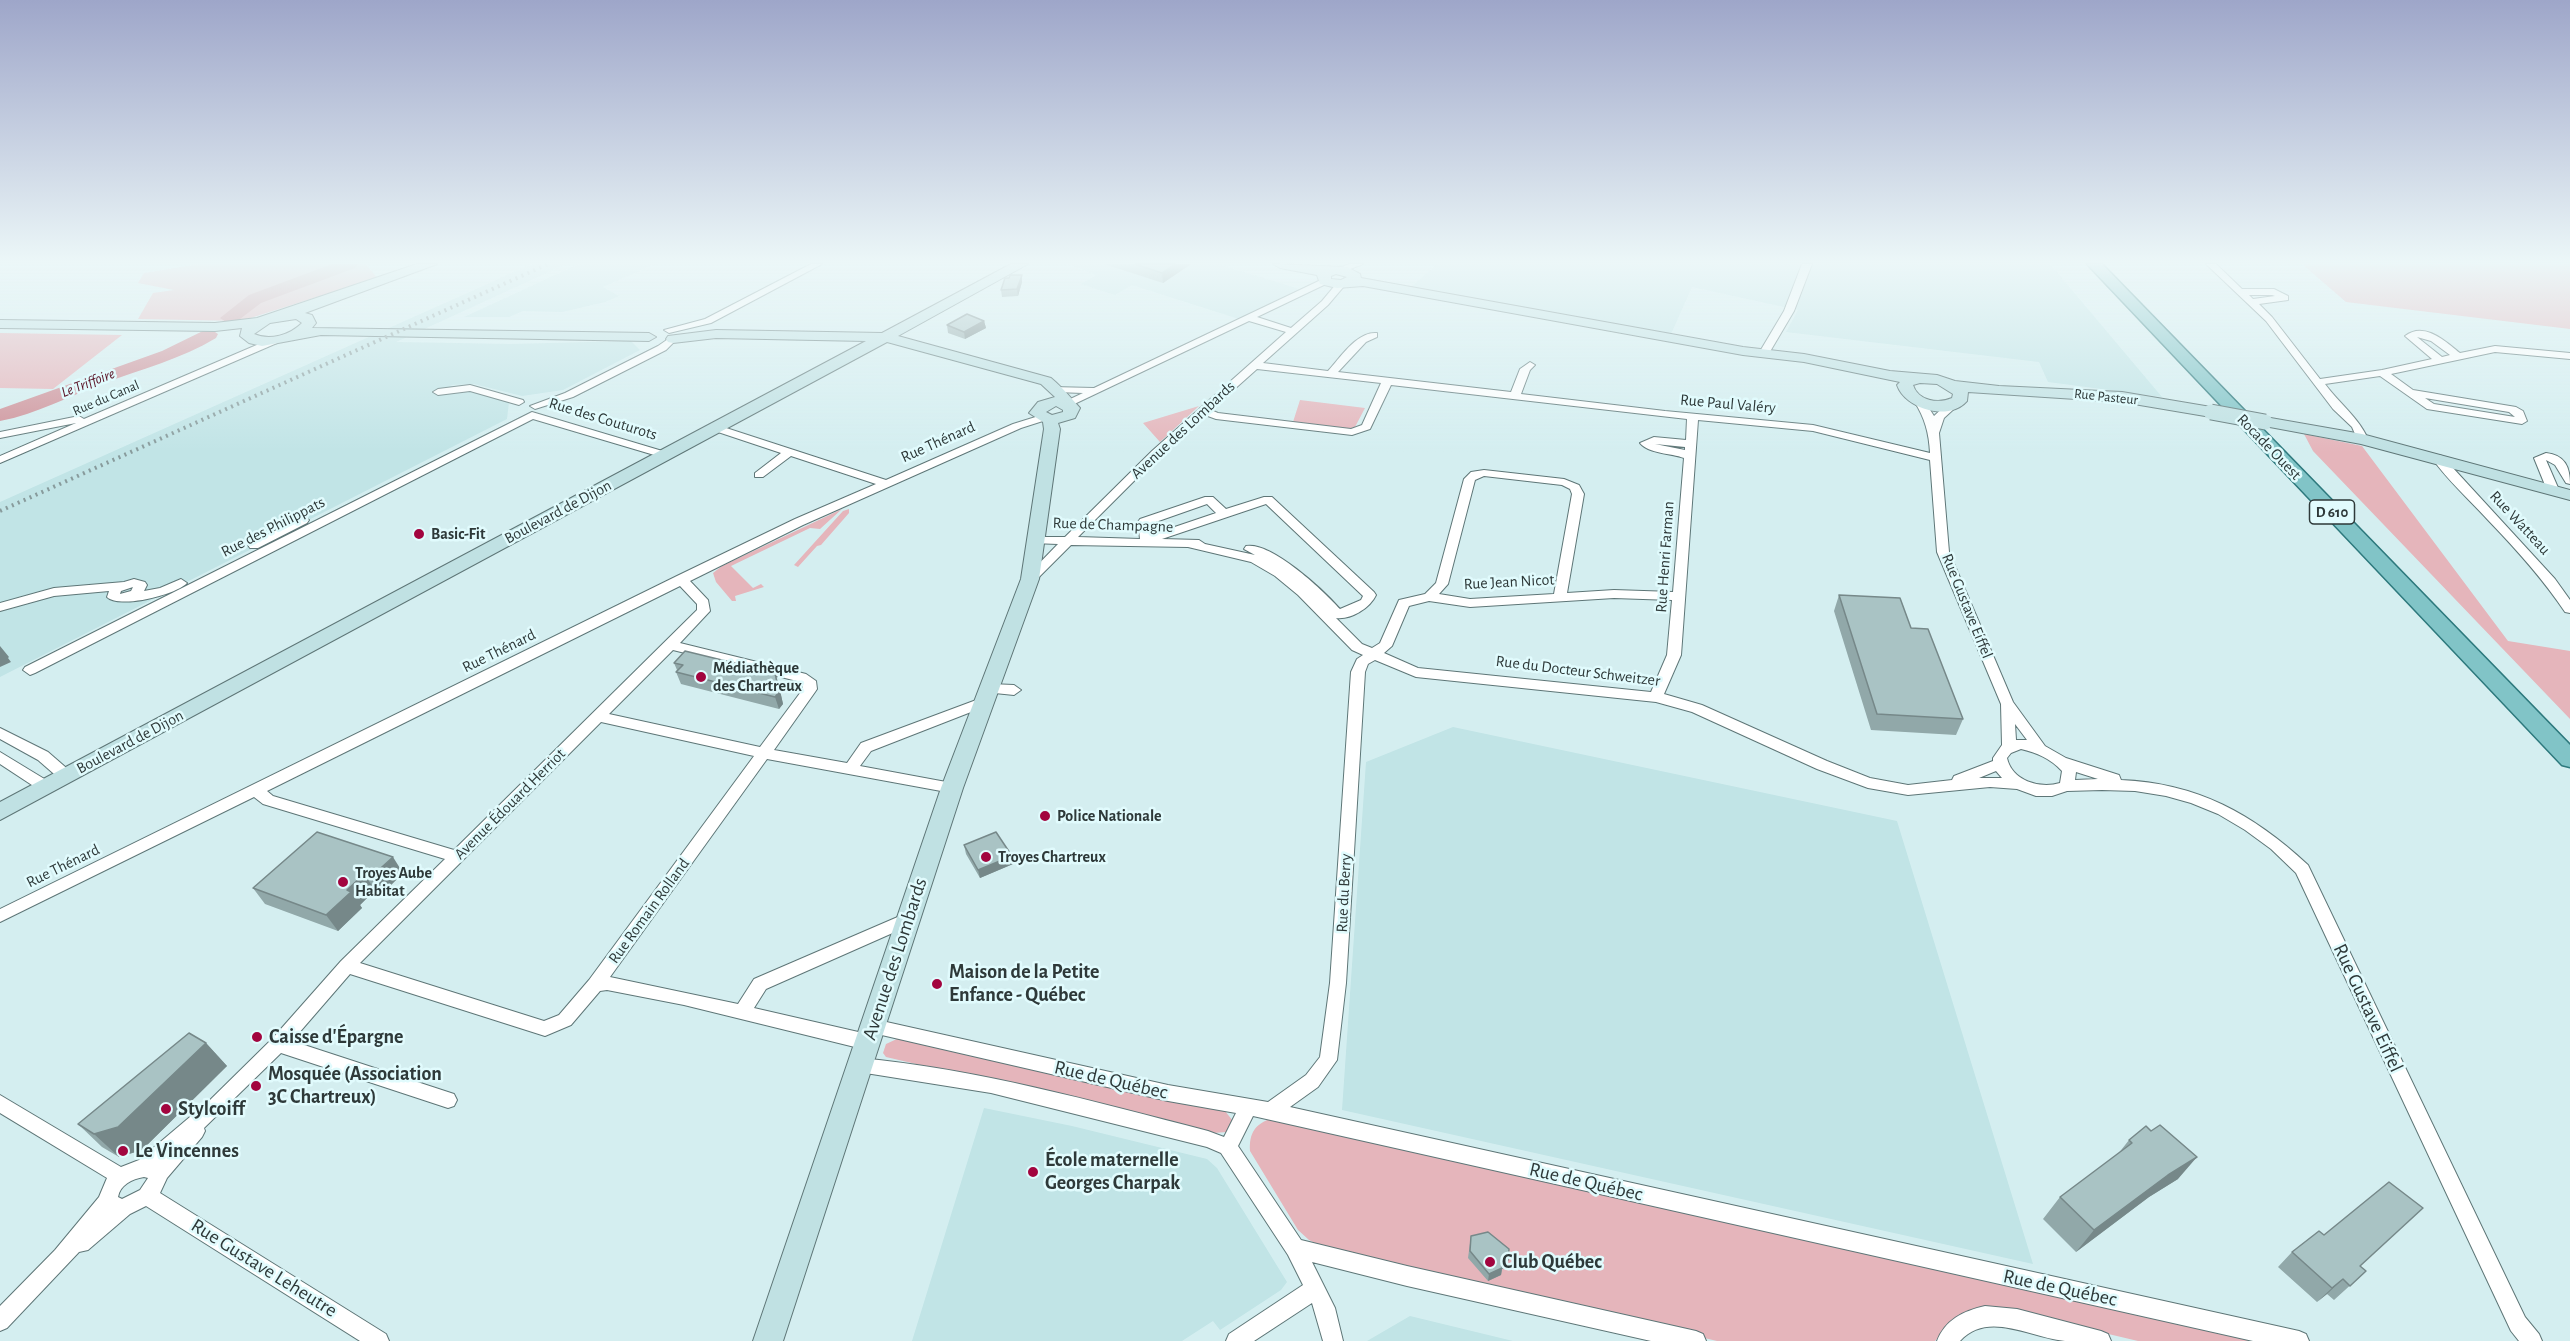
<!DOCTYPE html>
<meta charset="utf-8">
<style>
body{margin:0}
canvas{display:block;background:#d4eef0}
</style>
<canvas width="2570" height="1341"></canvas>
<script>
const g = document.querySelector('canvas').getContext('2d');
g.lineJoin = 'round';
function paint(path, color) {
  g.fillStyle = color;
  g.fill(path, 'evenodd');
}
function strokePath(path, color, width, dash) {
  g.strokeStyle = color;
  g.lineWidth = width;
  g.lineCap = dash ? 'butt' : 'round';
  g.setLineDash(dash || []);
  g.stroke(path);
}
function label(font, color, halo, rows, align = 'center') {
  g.font = font + ' "Alegreya Sans",sans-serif';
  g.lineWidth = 5;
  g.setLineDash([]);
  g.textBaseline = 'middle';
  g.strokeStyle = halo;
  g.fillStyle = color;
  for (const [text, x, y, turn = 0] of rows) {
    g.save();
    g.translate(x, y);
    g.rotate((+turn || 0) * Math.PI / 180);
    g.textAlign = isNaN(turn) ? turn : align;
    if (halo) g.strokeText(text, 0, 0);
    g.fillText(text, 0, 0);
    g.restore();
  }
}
paint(new Path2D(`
 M532,264H566L396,342L511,344L631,341L640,350L563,390L522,396L474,384L449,385L509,402L507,419L0,677V502Z
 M579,264H655L603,287L619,296L605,302L562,312L523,311L509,317H464Z
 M1067,264H1218L1299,289L1239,319L1132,285L1115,295L1081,284L1097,275Z
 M1437,264H2050L2162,397L2048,382L2039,362L1786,332L1798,310L1692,287L1671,334L1409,289Z
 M1453,727L1897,821L2033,1264L1342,1110L1366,762Z
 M984,1108L1072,1126L1207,1159L1217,1168L1287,1282L1281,1290L1220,1330L1213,1321L1182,1341H912Z
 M1410,1316L1513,1341H1367Z`), '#c1e4e6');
paint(new Path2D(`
 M199,264H366L377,278L241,321L138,319L153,293L174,290L138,283L144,273Z
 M2302,264H2570V329L2346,302Z
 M0,333L122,335L53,389L0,388Z
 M1300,400L1365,408L1355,427L1348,429L1293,422Z
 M1199,406L1160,442L1143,423Z
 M2304,434L2362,446L2508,641L2570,651V719L2313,451Z
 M842,509L820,529L810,528L731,566L753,588L761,584L764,587L735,596L736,601H732L716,582L713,573L722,566Z
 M849,509V513L821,545L817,546L798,567L794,565L843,511Z
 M899,1038L1202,1105L1225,1111L1233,1121L1227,1132L1213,1133L886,1057L883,1053L886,1044Z
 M1272,1118L2273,1341H2138L2007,1310L1984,1308L1968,1311L1953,1320L1935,1341H1717L1323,1247L1309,1240L1298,1230L1250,1151C1249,1133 1255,1124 1272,1118Z`), '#e5b5bb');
paint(new Path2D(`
 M332,264H358L355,268L261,303L236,322L229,324L220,318L249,295Z
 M209,328L218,334L216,338C181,359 142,369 104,383C69,396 37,414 0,421V409L162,351Z`), '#cf929a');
const street = new Path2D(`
 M811,264H822L711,323L669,333L664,330L705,319Z
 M1349,264H1363L1340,273L1335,270Z
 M1802,264H1812L1794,311L1768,355H1760L1759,353L1784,311Z
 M2206,264H2216L2242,289H2274L2288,296V300L2259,304L2272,317L2320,379L2382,370L2432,359L2405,336C2424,321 2445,341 2460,353L2495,346L2570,353V359L2495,352L2391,374L2413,390L2516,407L2523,411L2527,421L2522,424L2427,409L2380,376L2325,384C2339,403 2359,418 2368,439L2366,441H2358L2352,427L2333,409L2266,321ZM2249,295H2272L2275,296L2253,299ZM2417,337L2431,341L2450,355L2442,357ZM2425,398L2509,412L2515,417L2434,404Z
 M1325,278L1330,281L1328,283L1257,317L1291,328L1322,301L1337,283L1345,285L1328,305L1263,363L1328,371C1340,358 1357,331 1377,333V337L1366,342L1338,372L1511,392L1520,369L1530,362L1535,365L1530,370L1521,394L1665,411L1813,425L1930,453C1929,433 1925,418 1914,401L1915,399H1923L1934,416L1948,403H1956V407L1944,418L1939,433L1949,552L2013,702L2045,746L2066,758L2119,775L2121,780C2197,783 2253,814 2308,865L2525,1317L2539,1334L2542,1341H2519L2511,1331L2296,873L2271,849L2245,830L2218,814L2191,803L2166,796L2135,791L2102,790L2067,791L2052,796H2036L2017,789L1990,787L1908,795L1868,788L1817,769L1692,712L1656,702L1416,677L1375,660L1368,664L1365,672L1346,983L1337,1060L1318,1087L1290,1107L2299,1331L2306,1334L2309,1341H2253L1253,1116L1238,1146L1301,1240L1407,1266L1696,1331L1703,1334L1706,1341H1651L1407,1286L1312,1262L1335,1308L1343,1341H1323L1312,1303L1254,1341H1226L1229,1334L1303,1285L1288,1255L1221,1153L1207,1147L991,1093L853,1071L850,1066L853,1061L859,1058C978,1069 1092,1101 1208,1131L1224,1137L1236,1113L1168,1101L873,1033L867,1031L864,1026L867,1021L873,1019L1168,1085L1268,1102L1306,1075L1320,1057L1330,983L1351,672L1357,659L1363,655L1352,650L1298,595L1275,576L1251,562L1188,547L1071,545L1034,582H1026L1024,579L1058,544L1032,543L1030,540L1032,537H1065L1152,451L1286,332L1249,321L1068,407L1064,406V402L1083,393L1056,392L1051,389L1052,387L1094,388ZM1257,369L1381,383L1362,425L1351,429L1218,413L1211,410ZM1391,385L1687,419L1686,440L1654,437L1640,443C1649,454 1671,453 1684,458L1673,592L1614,590L1567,593L1584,494L1579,485L1564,479L1484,470L1471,472L1464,479L1436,583L1425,594L1399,600L1380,643L1372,648L1362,644L1336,618C1351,620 1370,608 1376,595L1374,592L1272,497H1264L1226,509L1213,497H1205L1140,519L1138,522L1140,539L1078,537L1160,455L1205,415L1216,419L1352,435L1370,429ZM1698,420L1813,431L1930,460L1937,552L2001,704L2002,745L1993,758V761L1954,776L1952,780L1908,785L1870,778L1827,761L1702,705L1664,694L1681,655ZM1655,444L1685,447V450ZM1484,476L1562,485L1570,489L1572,494L1554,594L1470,599L1439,594L1448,584L1475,480ZM1207,504L1216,513L1151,535L1150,524ZM1266,504L1363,596L1361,600L1340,609C1324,591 1271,541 1246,546L1244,549L1255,555L1205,544L1199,540L1162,539ZM1614,598L1672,600L1667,655L1651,692L1418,668L1384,653L1392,646L1409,606L1429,601L1470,607ZM2015,724L2027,740H2016ZM2021,749C2037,753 2050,758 2062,771L2060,783C2040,789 2012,781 2007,758L2011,753ZM1996,771L2002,778H1979ZM2076,772L2098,779L2075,780Z
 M671,337L676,340L666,350L573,397L535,409L530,406L565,393L658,346Z
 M273,338L278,341L277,343L0,463V456L76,423L0,438V432L79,416L84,419Z
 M470,385L523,400L524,402L519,405L470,391L438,395L433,392L438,389Z
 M532,412L669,453L671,455L669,457H661L533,419L35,673L30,675L23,670L25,667Z
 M1042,415L1047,418L1046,420L1021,428L803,525L690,581L708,600L710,611L680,643L806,674L816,681L817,689L815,692L774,750L847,763L861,743L979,699L984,697L991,702L989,705L871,751L860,766L957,784L959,788L957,792L952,793L767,759L610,977L738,1004L754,979L907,913L913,914L915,919L913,924L766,989L754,1008L867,1034L873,1037L876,1042L873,1047L867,1050L684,1005L607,990L600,991L571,1025L545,1036L350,974L292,1041L454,1094L457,1100L454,1106L448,1108L281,1053L204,1128L205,1131L202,1137L167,1178L160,1193L386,1334L389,1341H360L146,1206L130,1214L88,1250L79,1252L7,1328L0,1331V1306L55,1250L99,1197L107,1178L0,1113V1095L121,1167L139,1160L210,1100L272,1039L341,961L445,859L263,804L254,797L0,922V909L677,576L795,519L876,484L791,456L763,477H755V473L781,453L712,430V426H720L886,480L1013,424ZM680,586L697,604V610L454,850L273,796L267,791ZM673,650L797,681L802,683L803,689L760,747L609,714ZM601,722L754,756L589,980L559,1015L544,1021L360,963ZM144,1177L148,1178L140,1190L122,1199L118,1197C120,1185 132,1179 144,1177Z
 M2546,453C2565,455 2570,467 2570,484L2566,483L2555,465L2546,460L2559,490L2553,493L2547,490L2534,458Z
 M2438,455L2442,456L2555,579L2570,600V613L2565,612C2543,579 2516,549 2488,520C2469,499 2448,481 2432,458Z
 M303,516L309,520L307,523L258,548H250L248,545Z
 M134,579L145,582L147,585L144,591L160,588L181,579L187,583C176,595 119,609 107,597L109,591L54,596L0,611V603L54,588L124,582ZM133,587L131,591L120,594L121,591Z
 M990,684L1014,685L1021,690L1014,695L985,692L983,689L985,686Z
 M0,728L48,752L71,772L73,776L71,780H61L38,760L0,739Z
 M0,752L51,783L53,787L51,791H41L0,764Z
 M1985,1306L2017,1309L2101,1331L2108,1334L2111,1341C2096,1341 2080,1341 2065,1341C2031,1338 1988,1310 1960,1341H1937C1945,1320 1963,1311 1985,1306Z`);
const secondary = new Path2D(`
 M417,264H437L305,313L312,315L316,323L312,328L649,333L656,337L649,341L321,335L262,346L249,343L240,336L242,328L215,331L0,328V320L215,323L257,318ZM296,319L302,323C290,335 270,341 254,334L270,323Z
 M1011,264H1028L898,336L1051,378C1063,388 1071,398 1080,408L1075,418L1058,423L1060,429L1039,579L963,788L783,1341H753L941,788L1021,579L1044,429L1043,422L1029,413L1038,402L1055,397L1041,384L887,342L0,820V802L866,341L716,338L673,343L668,342L666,339L668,336L716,330L882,333ZM1056,406L1063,410V412L1052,415L1046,412Z
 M1273,264L1347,267L1360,274L1361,278L1743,347L1804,354L1890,371L1937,375L1955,381L1999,386L2122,392L2211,407L2219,412L2211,417L2122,402L1968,392L1967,401C1949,422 1905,409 1897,385L1900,382L1804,362L1743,355L1363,286L1337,288L1320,284L1317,275L1280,268ZM1336,274L1347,277L1341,280L1331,279V276ZM1920,383L1937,384L1953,394L1952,398C1938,404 1918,401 1913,385Z
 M2265,417L2362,434L2570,490V500L2361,444L2259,425L2257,422Z`);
const primary = new Path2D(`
 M2087,264H2102L2570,745V767L2562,765Z`);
strokePath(street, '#5e7677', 2);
strokePath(secondary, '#5e7677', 2);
strokePath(primary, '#2d797d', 3);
paint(street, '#fff');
paint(secondary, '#c0e1e3');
paint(primary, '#81c4c7');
strokePath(new Path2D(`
 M0,511L548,264`), '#889b9c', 4, [2, 4.5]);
const secondaryBridge = new Path2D(`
 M2211,412L2265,422`);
strokePath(secondaryBridge, '#5e7677', 17, []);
strokePath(secondaryBridge, '#c0e1e3', 15);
paint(new Path2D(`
 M1104,264H1191L1163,283Z
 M1022,282L1018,296L1002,297L1001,290Z
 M984,321L986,328L965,339L948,333L947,325Z
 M1839,595L1911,628L1963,719L1956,735L1871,730L1834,611Z
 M674,663L775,673L779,686L783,704L779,709L681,684L676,672L677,670Z
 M317,832L403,873L383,893L375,890L360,905L362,908L338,931L265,904L253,888Z
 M964,845L1013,864L980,878L966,854Z
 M206,1043L227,1066L142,1150L119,1157L102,1147L78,1124Z
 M2129,1140L2178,1179L2149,1197L2076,1252L2043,1219L2060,1197L2118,1154Z
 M1471,1236L1506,1267L1502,1269L1501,1275L1488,1281L1468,1258Z
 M2292,1252L2360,1266L2366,1271L2334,1300L2327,1294L2317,1302L2278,1267Z`), '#91a8a9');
paint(new Path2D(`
 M1175,264H1191L1163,283L1162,273Z
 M1022,275V282L1018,296L1017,289Z
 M984,321L986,328L965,339L964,332Z
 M0,646L9,657L8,658L11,662L0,667Z
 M775,673L779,686L783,704L779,709L775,697Z
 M1012,856L1013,864L980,878L978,870Z
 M393,857L403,873L383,893L372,876Z
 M364,874L375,890L360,905L362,908L338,931L326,915L347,890Z
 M206,1043L227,1066L142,1150L119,1157L94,1134Z
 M2197,1157L2178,1179L2149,1197L2076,1252L2094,1230L2168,1175Z
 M1508,1260L1506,1267L1502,1269L1501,1275L1488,1281L1489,1274L1503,1262Z
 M2343,1279L2327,1294L2317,1302L2332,1288Z`), '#768889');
const building = new Path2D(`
 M1135,264H1175L1162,273Z
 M1010,275H1022L1017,289L1001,290L1005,278H1009Z
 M967,314L984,321L964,332L947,325Z
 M1839,595L1900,598L1911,628L1928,629L1963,719L1877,714Z
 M685,651L775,673L779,692L775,697L676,672L683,665L674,663Z
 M317,832L393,857L372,876L364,874L347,890L351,892L326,915L253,888Z
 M996,832L1012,856L978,870L964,845Z
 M189,1033L206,1043L118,1127L94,1134L78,1124Z
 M2160,1125L2197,1157L2168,1175L2094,1230L2060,1197L2132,1143L2129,1140L2146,1126L2151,1131Z
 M2389,1182L2423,1208L2360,1266L2366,1271L2350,1286L2343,1279L2332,1288L2292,1252L2319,1231L2324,1235Z
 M1488,1232L1509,1249L1508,1260L1503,1262L1502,1268L1489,1274L1470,1251L1471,1236Z`);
paint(building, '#a9c3c4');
strokePath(building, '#768889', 1.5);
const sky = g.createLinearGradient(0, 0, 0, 452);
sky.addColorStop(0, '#9ea6c9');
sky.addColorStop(0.58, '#ecf7f8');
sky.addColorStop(1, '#ecf7f800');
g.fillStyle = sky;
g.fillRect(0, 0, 2570, 452);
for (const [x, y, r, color] of [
 [419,534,6,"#a2053f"],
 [701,677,6,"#a2053f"],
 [1045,816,6,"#a2053f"],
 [986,857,6,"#a2053f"],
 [343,882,6,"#a2053f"],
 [937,984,6,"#a2053f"],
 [257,1037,6,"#a2053f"],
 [256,1086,6,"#a2053f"],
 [166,1109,6,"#a2053f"],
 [123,1151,6,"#a2053f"],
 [1033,1172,6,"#a2053f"],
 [1490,1262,6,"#a2053f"]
]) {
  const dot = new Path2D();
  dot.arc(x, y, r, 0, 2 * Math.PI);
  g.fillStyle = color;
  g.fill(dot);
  strokePath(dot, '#e1fbfd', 2);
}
label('14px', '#2e3939', '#e1fbfd', [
 ["Rue Pasteur",2106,397,6],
 ["Rue du Canal",106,398,-23]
]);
label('italic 15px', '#591124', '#e1fbfd', [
 ["Le Triffoire",88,383,-21]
]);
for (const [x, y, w] of [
 [2332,512,45]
]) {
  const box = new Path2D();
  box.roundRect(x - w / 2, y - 12, w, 24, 4.5);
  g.fillStyle = '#e1fbfd';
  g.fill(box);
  strokePath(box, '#2e3939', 1.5);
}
label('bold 15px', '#2e3939', null, [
 ["D 610",2332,512]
]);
label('16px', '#2e3939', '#e1fbfd', [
 ["Rue Paul Valéry",1728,404,5],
 ["Rue des Couturots",603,419,17],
 ["Avenue des Lombards",1183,430,-43],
 ["Rue Thénard",938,442,-24],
 ["Rocade Ouest",2269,447,46],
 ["Boulevard de Dijon",558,512,-28],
 ["Rue Watteau",2520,523,47],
 ["Rue de Champagne",1113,525,2],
 ["Rue des Philippats",273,527,-27],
 ["Rue Henri Farman",1665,557,-86],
 ["Rue Jean Nicot",1509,582,-3],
 ["Rue Gustave Eiffel",1967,606,68],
 ["Rue Thénard",499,651,-26],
 ["Rue du Docteur Schweitzer",1578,671,7],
 ["Boulevard de Dijon",130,742,-28],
 ["Avenue Édouard Herriot",510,804,-45],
 ["Rue Thénard",63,866,-26],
 ["Rue du Berry",1344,893,-87],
 ["Rue Romain Rolland",649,911,-54]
]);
label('bold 16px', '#2e3939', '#e1fbfd', [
 ["Basic-Fit",431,534],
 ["Médiathèque",713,668],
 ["des Chartreux",713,686],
 ["Police Nationale",1057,816],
 ["Troyes Chartreux",998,857],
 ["Troyes Aube",355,873],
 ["Habitat",355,891]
], 'left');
label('20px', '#2e3939', '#e1fbfd', [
 ["Avenue des Lombards",895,959,-72],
 ["Rue Gustave Eiffel",2368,1008,65],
 ["Rue de Québec",1111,1080,13],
 ["Rue de Québec",1586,1182,13],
 ["Rue Gustave Leheutre",264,1268,32],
 ["Rue de Québec",2060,1288,12]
]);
label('bold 20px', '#2e3939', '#e1fbfd', [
 ["Maison de la Petite",949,972],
 ["Enfance - Québec",949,995],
 ["Caisse d'Épargne",269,1037],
 ["Mosquée (Association",268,1074],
 ["3C Chartreux)",268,1097],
 ["Stylcoiff",178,1109],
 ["Le Vincennes",135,1151],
 ["École maternelle",1045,1160],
 ["Georges Charpak",1045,1183],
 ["Club Québec",1502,1262]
], 'left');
</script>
